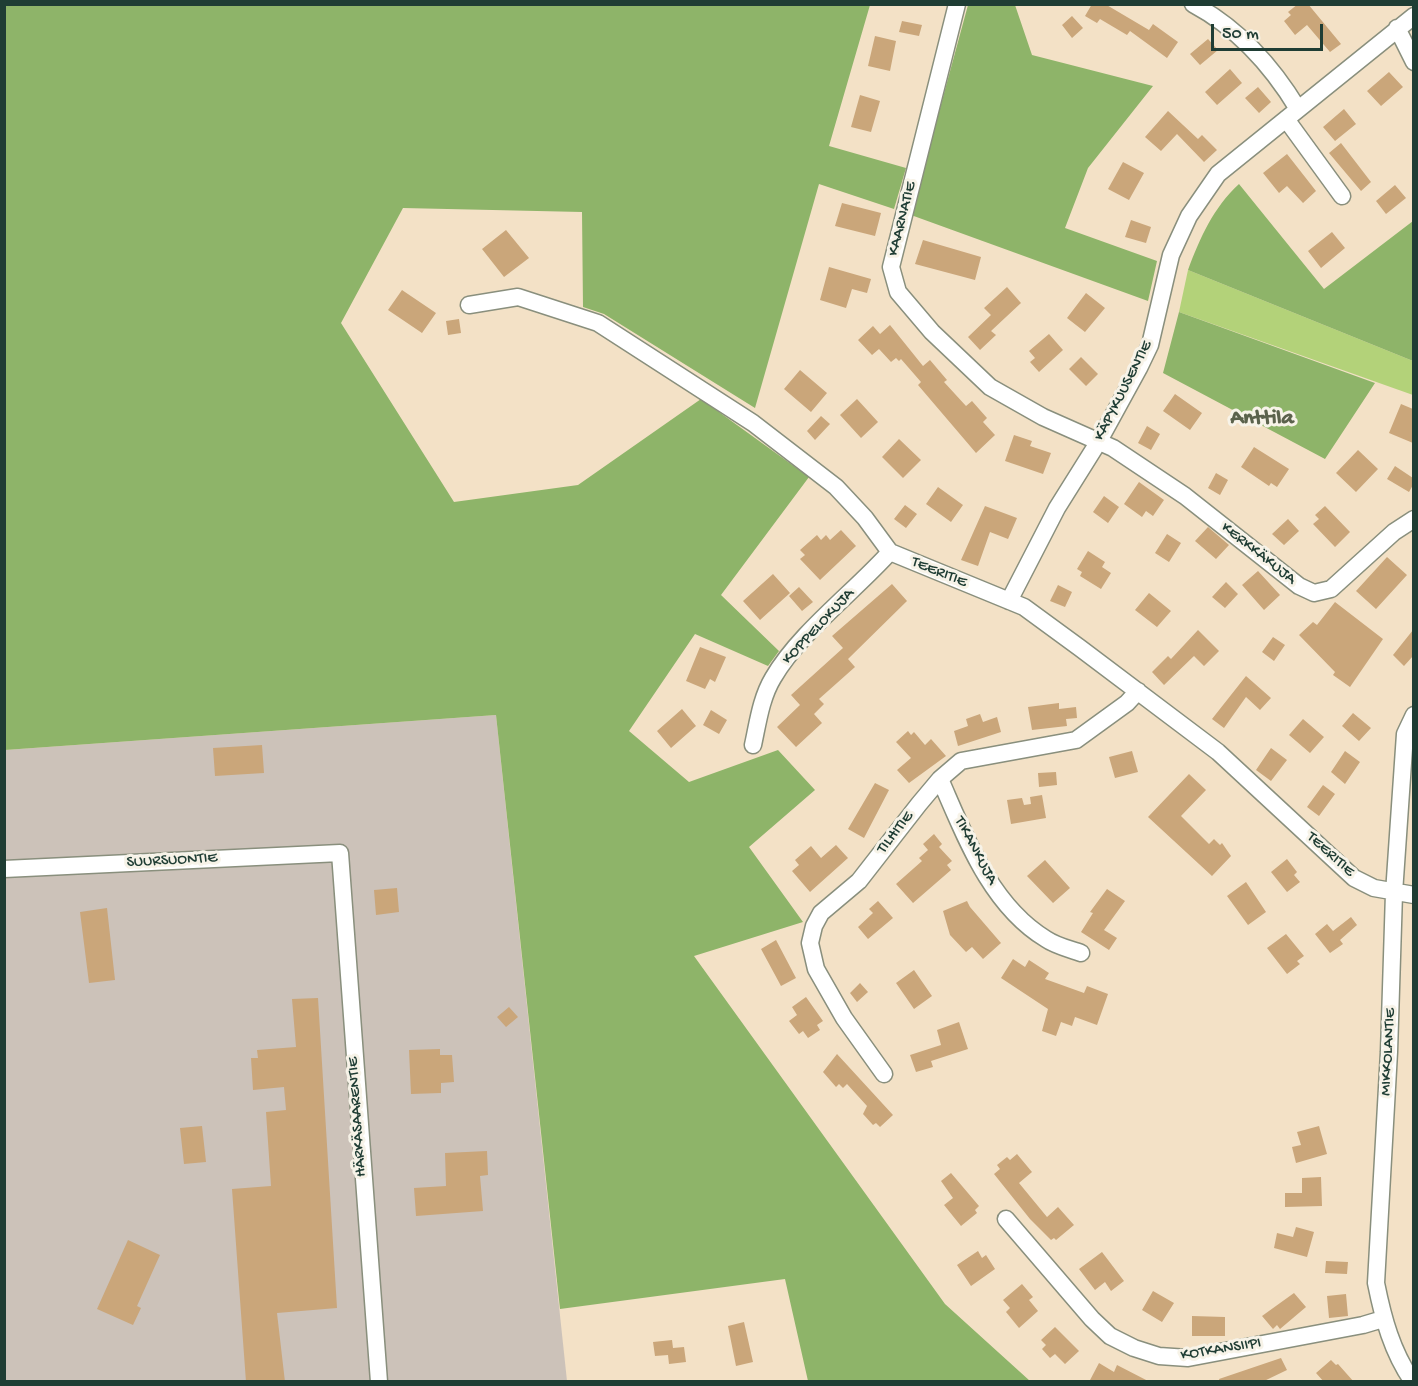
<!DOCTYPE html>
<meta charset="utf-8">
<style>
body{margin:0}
#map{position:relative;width:1418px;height:1386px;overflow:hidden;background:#f3e1c6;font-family:"Gochi Hand",sans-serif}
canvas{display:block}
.frame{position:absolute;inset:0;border:6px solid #1f3d34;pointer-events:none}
.scale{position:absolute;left:1211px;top:24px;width:112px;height:27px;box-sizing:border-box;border:3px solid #1f3d34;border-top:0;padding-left:8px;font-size:18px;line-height:21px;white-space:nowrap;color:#1f3d34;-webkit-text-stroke:4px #f7f3e8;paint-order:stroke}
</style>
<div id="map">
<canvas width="1418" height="1386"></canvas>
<div class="frame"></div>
<div class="scale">50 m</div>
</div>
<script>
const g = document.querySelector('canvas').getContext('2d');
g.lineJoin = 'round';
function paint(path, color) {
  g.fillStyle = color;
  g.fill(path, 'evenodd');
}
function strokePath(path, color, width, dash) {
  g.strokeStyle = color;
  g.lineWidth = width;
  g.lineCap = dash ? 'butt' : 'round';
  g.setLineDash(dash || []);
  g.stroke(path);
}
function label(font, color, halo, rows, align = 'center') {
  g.font = font + ' "Gochi Hand",sans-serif';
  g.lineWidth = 6;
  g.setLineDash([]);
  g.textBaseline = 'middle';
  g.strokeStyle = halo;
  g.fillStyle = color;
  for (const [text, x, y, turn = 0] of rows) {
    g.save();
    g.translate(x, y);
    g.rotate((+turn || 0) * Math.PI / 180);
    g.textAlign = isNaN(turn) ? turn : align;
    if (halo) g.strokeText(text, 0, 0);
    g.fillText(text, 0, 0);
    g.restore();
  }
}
paint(new Path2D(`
 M496,715L567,1381L5,1382V750Z`), '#ccc2b9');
paint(new Path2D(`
 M1188,270L1413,361V395L1179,312Z`), '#b3d279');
paint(new Path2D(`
 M5,4L870,5L829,146L906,168L894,209L819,184L755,408L604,314L583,307L582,212L403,208L341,323L454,502L578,485L701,399L809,477L721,595L779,651L768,666L695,634L629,731L689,782L778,750L815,790L749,847L803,922L694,956L945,1304L1030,1381H808L785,1279L560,1309L496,715L5,750Z
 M968,5H1015L1032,55L1153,86L1088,168L1065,228L1157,261L1148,301L911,215Z
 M1239,184L1324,289L1413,221V361L1188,270C1200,238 1213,208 1239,184Z
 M1179,312L1375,383L1325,459L1163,373Z`), '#8eb469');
paint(new Path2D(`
 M1092,4H1105L1149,30L1153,24L1178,42L1167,58L1130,31L1127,35L1100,19L1097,23L1085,16Z
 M1298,4H1308L1341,44L1330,52L1307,25L1295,35L1284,21L1291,15L1288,12Z
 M1072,16L1083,28L1072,38L1062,25Z
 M902,21L922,25L919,36L899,32Z
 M875,36L896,41L890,71L868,66Z
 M1208,39L1218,50L1200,65L1190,54Z
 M1230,69L1242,83L1217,105L1205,92Z
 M1389,72L1403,87L1381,106L1367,91Z
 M1258,87L1271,102L1259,113L1245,98Z
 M860,95L880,101L871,132L851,127Z
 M1344,109L1356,124L1335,141L1323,127Z
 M1168,111L1198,139L1202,135L1217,150L1204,162L1177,134L1161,151L1145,137Z
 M1341,143L1371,182L1361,191L1329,153Z
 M1287,154L1316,191L1303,203L1287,186L1279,193L1263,173Z
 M1123,162L1144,173L1129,200L1108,189Z
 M1395,185L1406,198L1386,214L1376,201Z
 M842,203L881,213L875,236L835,226Z
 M1131,220L1151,227L1146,243L1125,237Z
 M506,230L529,258L504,277L482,249Z
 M1332,232L1345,248L1321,268L1308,251Z
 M923,240L981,257L975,280L915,264Z
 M829,267L871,279L867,293L852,289L846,308L820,300Z
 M1007,287L1021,303L991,331L996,335L980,350L968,337L991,315L984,308Z
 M402,290L436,313L422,333L388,310Z
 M1086,293L1105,308L1085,332L1067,318Z
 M459,319L461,333L448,335L446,321Z
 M890,325L923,366L930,360L947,380L944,382L966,406L972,401L987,418L983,422L995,435L976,453L918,385L921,382L901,359L899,361L896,358L891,362L879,349L872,355L858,340L873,326L880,334Z
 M1049,334L1063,350L1039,372L1030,362L1035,358L1029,351Z
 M1081,357L1098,374L1086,386L1069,369Z
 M800,370L827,393L811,412L784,389Z
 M1175,394L1202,413L1190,430L1163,411Z
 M857,399L878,422L861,438L840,415Z
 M1401,404L1413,409V443L1389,433Z
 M821,416L830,424L815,440L807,431Z
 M1147,426L1160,434L1151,450L1138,443Z
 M1014,435L1032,441L1030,446L1051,453L1043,474L1005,461Z
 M899,439L921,460L903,478L882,457Z
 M1254,447L1289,469L1277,487L1271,483L1269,486L1241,467Z
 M1358,450L1378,469L1356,492L1336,473Z
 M1395,466L1413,478V485L1409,492L1387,479Z
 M1216,473L1228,480L1220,495L1208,488Z
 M1139,482L1164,500L1153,516L1146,511L1142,517L1124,504Z
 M938,487L963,505L951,522L926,504Z
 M1104,496L1119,507L1108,523L1093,512Z
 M905,505L917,514L906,528L894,519Z
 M985,506L1017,518L1008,539L990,532L978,566L961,560Z
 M1325,506L1350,532L1335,547L1313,524L1319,519L1315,515Z
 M1288,519L1299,531L1284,545L1272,534Z
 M1208,527L1229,545L1216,559L1195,541Z
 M841,530L856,546L820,580L800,559L805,555L800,550L817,535L821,540L826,535L830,540Z
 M1167,534L1181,543L1169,562L1155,553Z
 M1088,551L1105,562L1102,567L1111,573L1101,589L1080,576L1082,572L1077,569Z
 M1387,557L1407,575L1376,609L1356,591Z
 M1258,571L1280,595L1264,610L1242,585Z
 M773,574L790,593L760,620L743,601Z
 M1226,582L1238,594L1225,608L1212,597Z
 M892,584L907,601L848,659L855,667L819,699L824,704L814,714L822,723L796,747L777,727L800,705L791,695L843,648L832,636Z
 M1058,585L1072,592L1065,607L1050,601Z
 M799,587L813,602L802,611L789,596Z
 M1149,593L1171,611L1157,627L1135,610Z
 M1335,602L1383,639L1350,687L1333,675L1335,672L1299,635L1313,622L1317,625Z
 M1198,630L1219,651L1204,666L1194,656L1164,685L1152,672L1168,656L1171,659Z
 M1413,630V656L1404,666L1393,655Z
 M1273,637L1285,645L1274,661L1262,652Z
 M700,647L726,657L715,682L710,679L705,689L686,681Z
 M1246,676L1271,698L1260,710L1246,697L1224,728L1212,719Z
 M1059,703V709L1076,707L1077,718L1066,719L1067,726L1032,730L1028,707Z
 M682,709L696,726L671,748L657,731Z
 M711,710L727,720L719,734L703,725Z
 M1353,713L1371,728L1359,741L1342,726Z
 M980,714L983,722L997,717L1001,732L958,746L954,731L968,726L966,719Z
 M1303,719L1324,737L1310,753L1289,735Z
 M908,731L911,735L914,732L925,745L931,739L946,756L909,783L897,770L911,758L896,742Z
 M262,745L264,773L215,776L213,748Z
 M1271,748L1287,760L1271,781L1256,770Z
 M1132,751L1138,772L1115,778L1109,757Z
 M1345,751L1360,762L1345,784L1331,772Z
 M1056,772L1057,785L1039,787L1038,773Z
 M1189,774L1206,790L1181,816L1209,844L1214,839L1220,845L1222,843L1231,856L1212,876L1148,817Z
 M875,783L889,790L864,838L848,829Z
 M1323,785L1335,794L1319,816L1307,807Z
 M1042,795L1046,818L1011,824L1007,800L1022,798L1024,805L1031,804L1030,797Z
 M934,834L942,844L939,847L952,861L947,865L951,870L913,903L896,884L922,861L919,858L928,850L923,844Z
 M836,845L848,858L810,892L792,871L799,865L795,860L811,846L821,858Z
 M1287,859L1297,872L1294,875L1300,882L1287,892L1271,872Z
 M1045,860L1070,888L1053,903L1027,876Z
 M1246,882L1266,912L1248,925L1227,896Z
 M397,888L399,912L376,915L374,890Z
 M1107,889L1125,901L1104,930L1117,938L1109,950L1081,932L1093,913L1090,912Z
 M878,901L893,918L868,939L858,927L873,913L869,909Z
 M967,901L970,907L1001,943L983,959L972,947L966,952L950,935L943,911Z
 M107,908L115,980L89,983L80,912Z
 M1351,917L1357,925L1340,940L1343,944L1330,953L1315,934L1327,924L1333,931Z
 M1286,934L1304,956L1297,961L1300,964L1287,974L1267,948Z
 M776,940L796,978L781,986L761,949Z
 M1013,959L1025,967L1029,960L1049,973L1045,979L1084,993L1087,986L1108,994L1097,1025L1075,1017L1072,1026L1061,1022L1056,1036L1042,1031L1048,1009L1001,978Z
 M914,970L932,996L914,1009L896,983Z
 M860,983L868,992L857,1002L850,993Z
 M806,997L823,1021L817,1025L820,1030L808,1038L803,1031L799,1034L789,1021L797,1015L792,1007Z
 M318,998L337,1308L277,1313L285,1382H246L232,1189L271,1186L266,1112L286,1110L284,1087L253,1090L251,1058H258L257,1050L296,1047L292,999Z
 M509,1007L518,1017L506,1027L497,1017Z
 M959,1022L968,1049L931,1061L933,1067L916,1072L910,1055L941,1045L937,1030Z
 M440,1049V1055H452L454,1082L441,1083V1093L411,1094L409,1050Z
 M837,1054L893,1115L880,1127L876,1123L873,1125L863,1114L867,1106L847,1084L843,1088L839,1084L836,1087L823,1072Z
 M202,1126L206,1162L184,1164L180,1128Z
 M1319,1126L1327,1154L1296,1163L1292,1147L1301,1145L1297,1132Z
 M487,1151L488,1175L480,1176L483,1211L416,1216L414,1188L446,1186L445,1153Z
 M1017,1154L1032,1172L1019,1183L1047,1217L1058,1207L1074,1225L1056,1240L1054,1238L1051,1240L1030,1219L994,1174L1000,1169L997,1165L1007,1157L1010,1160Z
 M951,1173L979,1206L975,1210L977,1213L961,1226L944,1205L953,1198L941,1181Z
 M1321,1177L1322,1206L1285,1207V1193H1302V1178Z
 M1296,1227L1314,1232L1307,1257L1274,1248L1277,1233L1293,1237Z
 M128,1240L160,1255L137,1306L141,1308L133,1325L97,1309Z
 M978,1251L982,1258L986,1255L995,1269L971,1286L957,1265Z
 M1102,1252L1124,1281L1111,1291L1105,1282L1095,1290L1079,1269Z
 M1326,1261L1348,1262L1347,1274L1325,1273Z
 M1022,1284L1033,1297L1029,1300L1038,1311L1019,1328L1006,1312L1010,1308L1003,1300Z
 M1153,1291L1174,1303L1162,1322L1142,1310Z
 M1294,1293L1306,1307L1280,1329L1277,1325L1273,1329L1262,1316Z
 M1346,1294L1348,1316L1329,1318L1327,1296Z
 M1192,1316L1225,1317V1336H1192Z
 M744,1322L753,1362L736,1366L728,1326Z
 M1055,1327L1079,1351L1065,1364L1055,1354L1050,1358L1042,1349L1046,1345L1041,1340Z
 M672,1340L673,1348L684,1347L686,1362L669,1364L668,1355L655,1356L653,1342Z
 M1281,1358L1287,1370L1262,1382H1220L1219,1379Z
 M1331,1360L1336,1365L1338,1364L1354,1382H1324L1316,1373Z
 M1099,1363L1114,1372L1117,1365L1150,1382H1089Z`), '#caa67a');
const street = new Path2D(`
 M957,4L891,267L898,292L932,332L990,387L1043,417L1113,448L1185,496L1299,586L1314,593L1331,589L1394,532L1414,519
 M1193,4C1238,28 1272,66 1298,109
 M1397,28L1414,62
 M1286,119L1342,196
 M469,305L518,297L598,323L753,423L836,487L865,518L890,552L1024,607L1080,648L1218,752L1354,878L1374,888L1414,895
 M1009,601L1057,508L1099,441L1139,368L1150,345L1171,255L1189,216L1218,174L1414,16
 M753,745C758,722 761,698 773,678C799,633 854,592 890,552
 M940,779C965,836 990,905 1046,939C1056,946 1070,949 1081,953
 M4,869L340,853L379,1382
 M884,1074L844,1018L816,969L810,943L814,926L821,913L859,881L919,804L940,779L961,761L1076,740L1127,703L1138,691
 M1006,1219L1092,1319L1110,1336L1134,1348L1159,1356L1188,1358L1363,1325L1383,1319
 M1413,1382C1392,1352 1383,1318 1376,1283L1389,1052L1394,893L1405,734L1414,715`);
strokePath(street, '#898f7d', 19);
strokePath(street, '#fff', 16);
label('16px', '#1f3d34', '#f7f3e8', [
 ["KAARNATIE",903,219,-76],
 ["KÄPYKUUSENTIE",1124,391,-63],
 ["KERKKÄKUJA",1258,554,38],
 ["TEERITIE",939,573,22],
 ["KOPPELOKUJA",819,627,-47],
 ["TILHITIE",896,833,-52],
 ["TIKANKUJA",975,851,62],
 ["TEERITIE",1330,855,42],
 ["SUURSUONTIE",172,861,-3],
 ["MIKKOLANTIE",1389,1052,-87],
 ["HÄRKÄSAARENTIE",358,1117,-94],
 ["KOTKANSIIPI",1221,1350,-9]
]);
label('bold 22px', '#5b624c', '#f7f3e8', [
 ["Anttila",1262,420]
]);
</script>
